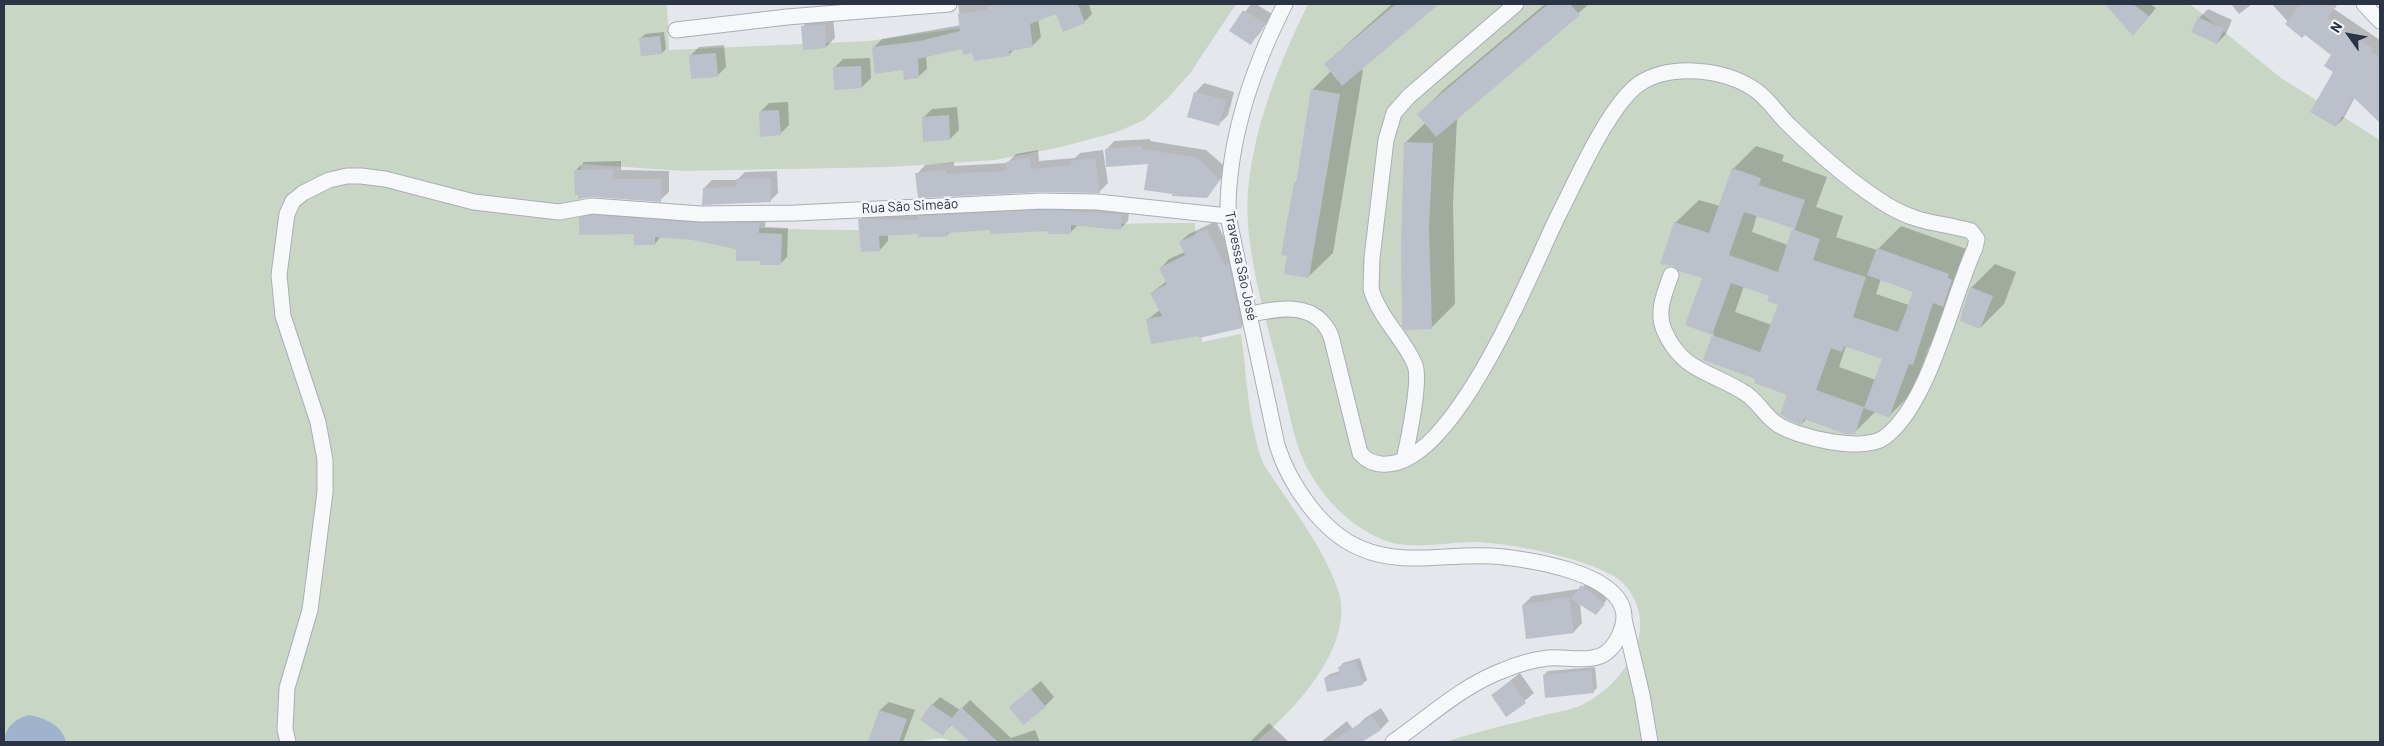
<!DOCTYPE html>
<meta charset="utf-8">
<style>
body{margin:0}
#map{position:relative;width:2384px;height:746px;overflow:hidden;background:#e4e7ec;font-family:Barlow,sans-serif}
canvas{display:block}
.frame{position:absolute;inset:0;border:5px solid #2b3445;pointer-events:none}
.north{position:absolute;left:2324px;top:10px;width:50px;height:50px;-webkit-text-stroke:4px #f4f6f9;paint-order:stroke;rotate:302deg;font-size:14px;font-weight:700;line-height:20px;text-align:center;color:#2b3445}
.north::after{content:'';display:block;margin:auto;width:18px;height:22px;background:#2b3445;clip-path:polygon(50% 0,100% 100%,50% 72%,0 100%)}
</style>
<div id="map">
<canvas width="2384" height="746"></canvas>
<div class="frame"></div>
<div class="north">N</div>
</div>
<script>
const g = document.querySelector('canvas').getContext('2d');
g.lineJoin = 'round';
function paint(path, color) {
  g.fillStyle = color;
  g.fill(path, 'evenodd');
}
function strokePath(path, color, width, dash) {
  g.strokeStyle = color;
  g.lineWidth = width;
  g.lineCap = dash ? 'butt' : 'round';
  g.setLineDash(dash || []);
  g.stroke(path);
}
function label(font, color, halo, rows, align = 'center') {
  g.font = font + ' Barlow,sans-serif';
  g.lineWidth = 5;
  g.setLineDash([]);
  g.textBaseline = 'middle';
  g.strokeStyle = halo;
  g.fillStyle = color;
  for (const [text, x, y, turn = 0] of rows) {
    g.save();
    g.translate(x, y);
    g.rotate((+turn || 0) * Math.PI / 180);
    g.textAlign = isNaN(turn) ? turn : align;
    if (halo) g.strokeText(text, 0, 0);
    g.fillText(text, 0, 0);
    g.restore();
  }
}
paint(new Path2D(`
 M4,4H667L669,50L869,41L961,28L1036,4H1236L1191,72L1168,98L1144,120L1117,132L1061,147L995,160L890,167L684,171L581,164L579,217C669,223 760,230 850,230C965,230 1080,223 1195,223L1202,342L1241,334C1247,377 1248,425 1264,465C1288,502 1327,552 1339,593C1354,647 1294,711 1256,742H954L940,738L917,742H4Z
 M1308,4H2190L2281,78L2380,140V742H1445C1479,731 1514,723 1549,714C1562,711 1576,709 1587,702C1614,688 1643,653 1640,621C1639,602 1629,585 1612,575C1579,557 1512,543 1474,542C1443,542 1408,552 1379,538C1350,525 1326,501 1310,473C1295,448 1290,415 1283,386C1269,329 1243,249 1248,192C1254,124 1279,64 1308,4Z`), '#c9d6c5');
paint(new Path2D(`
 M29,715C45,718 62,725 66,742H4C5,727 16,718 29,715Z`), '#9fb4cc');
paint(new Path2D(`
 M958,4H1089L1092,14L1084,22L1056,12L1038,19L1041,37L1032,46L1015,48L1009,55L973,52L963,48L926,56L927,69L918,77L874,47L882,39L961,25Z
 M1251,4H1256L1272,14L1259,34L1251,43L1231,31Z
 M1392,4H1438L1360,70H1363L1333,253L1308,277L1295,183L1297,181L1312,90L1331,71L1325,64Z
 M1545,4H1589L1455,119H1457L1453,204L1455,304L1431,328L1405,143L1426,122L1419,114L1443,90Z
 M2115,4H2150L2156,8L2141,26L2111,8Z
 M2231,4H2252L2239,14Z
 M2272,4H2338L2334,9L2380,40V121L2355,97L2344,118L2336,126L2333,55L2288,22Z
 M2208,9L2232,20L2226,34L2217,43L2199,18Z
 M833,17L835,38L826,47L802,27L811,18Z
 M664,32L666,49L662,53L641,38L645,34Z
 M724,45L726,67L717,76L690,56L699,47Z
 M870,58L871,78L862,87L834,68L843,59Z
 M1204,83L1234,92L1228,115L1219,124L1189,116L1196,92Z
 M788,102L789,125L780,134L760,112L769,103Z
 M957,107L959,130L950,139L923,118L932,109Z
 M1150,139V141L1206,150L1228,169L1207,197L1149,162L1106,150L1114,141Z
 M1756,146L1784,155L1782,161L1827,177L1816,207L1843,216L1836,237L1877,250L1901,226L1972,251L1936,340L1929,347L1912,393L1889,416L1876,411L1854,433L1807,418L1802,424L1788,394L1757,378L1705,360L1714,334L1687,324L1703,278L1675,223L1699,200L1720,206L1733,169ZM1757,215L1795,228L1788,245L1752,232ZM1881,279L1915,291L1909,305L1876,294ZM1744,286L1770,295L1779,304L1772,325L1735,312ZM1846,346L1884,358L1876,380L1839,367Z
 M1038,150L1039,161L1075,158L1080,153L1103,150L1108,183L1099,192L917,174L925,165L954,162V166L1007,163L1016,154Z
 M621,161V170L669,171V192L660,200L575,171L584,162Z
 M777,171L778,193L770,201L704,188L712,180H737L745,172Z
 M1130,206L1128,221L1120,229L1079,224L1071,232L992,229L950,232L947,235L919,233L888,234V241L880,250L862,251L860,220L868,212Z
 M586,212L766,217L765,227L788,228L787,257L780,264L762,260L738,248L692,238L661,236L655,244L636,233L580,218Z
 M1216,221L1234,258L1250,318L1241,327L1148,319L1160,310L1151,293L1167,281L1161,268L1169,259L1185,252L1180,242L1189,234Z
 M1995,264L2016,272L2004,304L1980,328L1962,313L1971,288Z
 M1591,578L1608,598L1602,606L1580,603L1582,623L1574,632L1523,605L1532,596L1578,589V592Z
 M1360,658L1367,680L1362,684L1325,678L1330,674L1340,671L1339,668L1343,663Z
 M1595,667L1597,688L1593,692L1544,675L1548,671Z
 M1520,673L1534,693L1506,716L1492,695Z
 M1041,681L1054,697L1045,706L1019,699Z
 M940,697L960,710L970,700L1011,738L1035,730L1040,742H972L952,724L942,734L932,705Z
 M889,702L915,710L903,742H869L880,710Z
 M1381,708L1389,721L1381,729L1356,734L1349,742H1321L1347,721L1355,732V728L1365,718Z
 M1269,723L1289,742H1250Z`), '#0003');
paint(new Path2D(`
 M1001,4H1078L1085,23L1063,32L1056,14L1030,24L1033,47L1009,51L1010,56L974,61L972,53L963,55L962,49L918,59L919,78L904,80L903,70L875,74L872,47L920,41L960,31L958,14L986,10V7Z
 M1396,4H1439L1342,86L1324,64Z
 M1548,4H1570L1580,15L1436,137L1417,114Z
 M2105,4H2133L2149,16L2133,36Z
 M2301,4H2337L2327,18L2373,49L2371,51L2380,59V123L2353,97L2336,127L2310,112L2333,72L2324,66L2331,55L2305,35L2302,38L2285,24Z
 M1243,10L1264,23L1251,45L1229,31Z
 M2198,17L2224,29L2217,44L2191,32Z
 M825,25L826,48L803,50L801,26Z
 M660,36L662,54L641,56L639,38Z
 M716,53L718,77L691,79L689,55Z
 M861,66L862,88L834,90L833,67Z
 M1311,89L1340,94L1309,278L1284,274L1287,256L1281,255L1294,183H1296Z
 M1194,92L1226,100L1219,126L1187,117Z
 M779,110L781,135L760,137L759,111Z
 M949,115L950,140L923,142L922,117Z
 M1404,142L1433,143L1429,228L1432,329L1405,330L1402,326L1401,244Z
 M1142,146V149L1198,158L1220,180L1207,198L1172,196V194L1144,190L1148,164L1106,167L1105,149Z
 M1030,157L1031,169L1071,165L1070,161L1095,158L1100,193L1042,192L918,198L915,173L946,170V174L1007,171L1006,162Z
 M1732,168L1761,178L1759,185L1805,200L1795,229L1744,212L1729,255L1778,272L1792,229L1820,239L1813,260L1866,277L1853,317L1898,332L1913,292L1867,275L1877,248L1949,274L1948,278L1952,280L1943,307L1933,303L1913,365L1909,364L1889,418L1864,408L1882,359L1844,346L1842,352L1831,348L1816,390L1864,407L1855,434H1846L1804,419L1802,425L1791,421L1780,414L1787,395L1754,383L1755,379L1703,360L1712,335L1685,325L1702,278L1679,271L1674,266L1660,264L1674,222L1709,233ZM1731,283L1769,296L1767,301L1778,305L1760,352L1712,335Z
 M613,169V179H661V202L593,197L578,199V195H575L574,170Z
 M770,178L771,202L702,205L703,188L736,187V179Z
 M1042,210L1122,214L1121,230L1071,225V234H1048V231L991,234L990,230L947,233V237H918V234L879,236L880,251L861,252L858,219L918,220V216Z
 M592,215L700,223H760L759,233L782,234L781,265H760V261H736V249L692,240L655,237V245H634V234L579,235V218Z
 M1207,229L1225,266L1229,264L1242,328L1199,338V336L1151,344L1146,319L1162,316L1150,293L1167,284L1159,268L1185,255L1179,242Z
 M1970,287L1993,296L1980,329L1960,321Z
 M1581,585L1605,604L1596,615L1571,599Z
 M1569,597L1574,633L1526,639L1522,605Z
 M1356,661L1363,685L1327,692L1324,678L1340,674L1338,667Z
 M1591,670L1594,693L1545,698L1543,675Z
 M1511,681L1526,703L1506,717L1491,695Z
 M1031,689L1046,707L1023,725L1009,707Z
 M931,704L952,718L961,707L998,742H970L950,724L943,736L920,720Z
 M879,710L907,719L899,742H868Z
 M1372,716L1381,730L1362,742H1330Z`), '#bbc0ca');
const minor = new Path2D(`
 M1285,4C1252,69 1227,142 1228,216L1277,445C1289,484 1322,532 1360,548C1403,567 1447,553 1491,556C1525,558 1622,572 1624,616C1624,628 1617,644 1607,652C1593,664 1565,656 1548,658C1533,660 1518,664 1504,670C1463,685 1429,717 1393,742
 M2364,4L2380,21
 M676,30L787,17L949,4
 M1250,314C1281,308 1316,301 1331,336L1360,453C1367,461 1376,465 1387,464C1456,462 1531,271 1558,216C1576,181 1609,105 1639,84C1670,63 1724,69 1754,89C1769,99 1778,115 1791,127C1820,155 1853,184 1887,205C1918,224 1940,222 1971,231L1977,239L1975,248C1951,300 1930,403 1885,437C1864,453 1798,438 1777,424C1764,415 1758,401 1745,393C1711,371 1682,372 1664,330C1656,312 1665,292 1671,275
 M1404,460C1408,441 1421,382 1415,365C1405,340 1380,319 1371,289L1372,258L1386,140L1394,113L1409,96L1516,4
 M1624,619L1642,695L1650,742
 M288,742L285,729L287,688L310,610L325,492V460L318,422L283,316L279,275L287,214L293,201L303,193L329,180L347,176H361L385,179L474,202L559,212L592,206L701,214L795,213L1042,201L1097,202L1228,216`);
strokePath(minor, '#a9aeb7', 17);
strokePath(minor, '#f7f8fa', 15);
label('14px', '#2b3445', '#f4f6f9', [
 ["Rua São Simeão",910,206,-3],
 ["Travessa São José",1241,266,78]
]);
</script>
